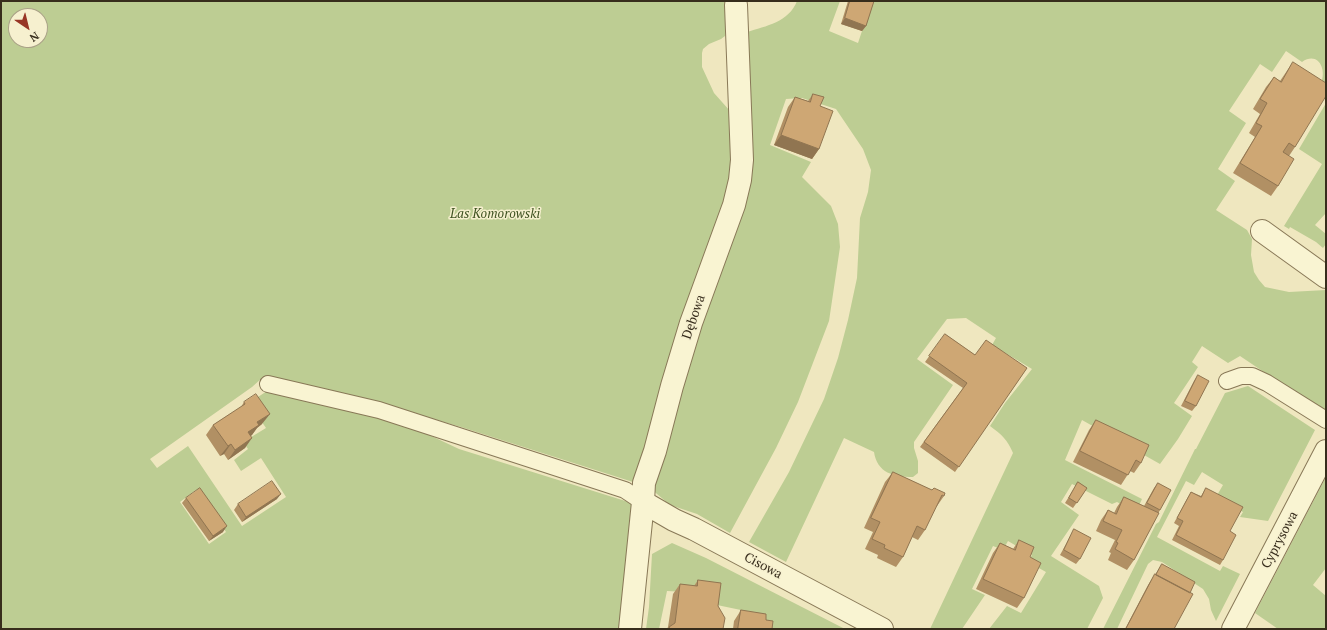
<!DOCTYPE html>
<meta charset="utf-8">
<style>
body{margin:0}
#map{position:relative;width:1327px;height:630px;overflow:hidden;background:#efe7bf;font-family:"PT Serif",serif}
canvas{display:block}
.frame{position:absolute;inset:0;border:2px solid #372d1c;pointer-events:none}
.north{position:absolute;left:8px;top:8px;width:40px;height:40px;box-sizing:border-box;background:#f6f0cf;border:1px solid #aaa287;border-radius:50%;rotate:145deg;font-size:11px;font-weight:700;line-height:16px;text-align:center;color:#372d1c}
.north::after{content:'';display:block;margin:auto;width:14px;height:18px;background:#983626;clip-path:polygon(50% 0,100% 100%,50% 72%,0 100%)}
</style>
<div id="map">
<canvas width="1327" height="630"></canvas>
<div class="frame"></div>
<div class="north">N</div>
</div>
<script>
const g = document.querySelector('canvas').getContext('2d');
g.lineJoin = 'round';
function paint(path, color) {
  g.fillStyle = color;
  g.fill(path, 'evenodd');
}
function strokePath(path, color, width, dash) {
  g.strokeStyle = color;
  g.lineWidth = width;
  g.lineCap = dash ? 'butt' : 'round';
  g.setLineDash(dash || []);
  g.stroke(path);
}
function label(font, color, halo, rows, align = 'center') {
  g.font = font + ' "PT Serif",serif';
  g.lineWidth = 3;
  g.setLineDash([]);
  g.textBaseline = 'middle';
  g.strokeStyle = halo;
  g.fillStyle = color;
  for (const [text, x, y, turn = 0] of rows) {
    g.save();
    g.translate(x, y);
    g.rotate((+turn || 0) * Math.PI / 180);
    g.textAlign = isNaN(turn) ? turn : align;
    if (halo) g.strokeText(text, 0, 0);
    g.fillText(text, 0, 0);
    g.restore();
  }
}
paint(new Path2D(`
 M1,1H726V29L725,36L721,39L709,44L703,49L702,53V67L714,93L730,111L732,174L647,451L633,482L461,427L375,402L262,378L252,387L150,459L157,468L188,446L242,526L286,497L261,458L241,471L234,460L248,449L243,442L266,428L249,403L270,389L408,425L459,449L635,504L620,629H1ZM16,16H40V40H16ZM196,490L226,532L209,544L180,502Z
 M797,1H840L829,31L858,43L872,1H1326V87L1321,83C1327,69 1318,51 1302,62L1286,51L1272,72L1260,64L1229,111L1246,123L1218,169L1235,181L1216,210L1247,230L1252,239L1251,255L1254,272L1259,280L1265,287L1289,292L1326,290V411H1322L1240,356L1228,363L1202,346L1192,362L1198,367L1174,403L1192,416L1178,439L1160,464L1082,420L1065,460L1142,499L1136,512L1117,502L1112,504L1072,484L1061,502L1079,515L1051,556L1099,586L1103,598L1087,629H989L1007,606L1021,613L1046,572L1028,562L1032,555L1008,541L1003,550L993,546L972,589L985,595L962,629H930L1013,453C1007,439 1002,435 990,426L1005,403L1032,369L992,345L996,338L966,318L947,319L917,359L953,385L914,442V448L918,461V473L913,477C894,477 877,473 874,452L844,438L786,562L749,542L789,472L824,399L838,358L848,320L857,278L860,218L868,192L871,170L863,149L836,109L802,98L786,99L770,145L811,162L802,177L831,206L838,224L840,247L829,321L798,402L776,448L730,533L697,514L670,505L650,488L678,386L750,181L747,32C766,26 789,22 797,1Z
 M1326,103V213L1315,225L1326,234V244L1323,248L1316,242L1290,227L1289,229L1284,226L1322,164L1299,149Z
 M1248,386L1315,430L1268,521L1240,517L1243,512L1216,497L1223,485L1202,472L1194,485L1186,481L1157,537L1220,571L1223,566L1240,574L1216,621L1211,610L1209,599L1203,589L1162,562L1153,560L1148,564L1117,629H1103L1156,524L1159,522L1195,449H1196L1225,393Z
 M1326,477V568L1313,585L1326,596V629H1278L1255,613Z
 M672,543L706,558L845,629H767L760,614L717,605V591L689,585L686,592L667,591L659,629H646L649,607L652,554Z`), '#bdcd93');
const service = new Path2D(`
 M1227,381L1241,376H1252L1267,383L1326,420
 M268,384L379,410L625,490L643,502`);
const minor = new Path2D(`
 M1262,231L1326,277
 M643,502L674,520L694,529L882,629
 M630,629L643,502L644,483L655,451L672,386L691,323L734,205L740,180L742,160L736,5
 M1233,629L1326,451`);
strokePath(service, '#887857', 18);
strokePath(minor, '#887857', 24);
strokePath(service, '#f9f4d2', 16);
strokePath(minor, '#f9f4d2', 22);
paint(new Path2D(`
 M848,1H874L866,26L862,31L841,24Z
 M1293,62L1295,147L1289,156L1278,186L1271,196L1233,173L1255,137L1249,133L1260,114L1253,109L1266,87L1274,77L1280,81Z
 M813,94L820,106L819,149L812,159L774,145L788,107L795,97L808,101Z
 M945,334L975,355L1027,368L955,472L920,447L963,388L925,362Z
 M1198,375L1196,406L1192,411L1181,406L1194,381Z
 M244,402L262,424L257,428L251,436L245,448L228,460L224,454L220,456L206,435L213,425L241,407Z
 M1096,420L1141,463L1134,473L1130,471L1121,485L1073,462L1089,430Z
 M893,472L944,496L937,506H936L925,530L918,540L912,537L903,557L896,567L877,558L878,555L865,549L873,532L864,528L885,482Z
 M1078,482L1087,488L1073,508L1065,503Z
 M1158,483L1160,510L1134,560L1127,570L1108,560L1111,553L1109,552L1115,540L1096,531L1101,520L1108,510L1114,513L1117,507L1124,497L1144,506L1154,488Z
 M1206,488L1230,531L1223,560L1220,565L1172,540L1179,526L1174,523L1188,497L1191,492L1201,496Z
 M186,498L223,532L209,541L182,503Z
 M277,499L242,522L234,510L238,504Z
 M1074,529L1080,559L1076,564L1060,555L1071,535Z
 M1019,540L1030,557L1024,598L1017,608L976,589L993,553L1000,543L1013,549Z
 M1162,564L1190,593L1174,629H1125L1148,585L1155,574V575Z
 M698,580L718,606L723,629H667L668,627L673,594L680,584L694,586Z
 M741,610L766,620L772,629H733L734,621Z`), '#b19064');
paint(new Path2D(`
 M845,18L866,26L862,31L841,24Z
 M781,135L819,149L812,159L774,145Z
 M270,414L262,424L257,428L252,435L241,442L248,432L257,422Z
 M252,438L245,448L228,460L235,450Z
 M231,444L224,454L220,456L228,446Z
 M281,494L277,499L242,522L246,517Z
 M227,526L223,532L209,541L213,536Z`), '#907551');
const building = new Path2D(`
 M850,1H874L866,26L845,18Z
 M1293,62L1326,83V96L1295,147L1289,143L1283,152L1294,159L1278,186L1240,163L1262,126L1256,123L1267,103L1260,99L1274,77L1281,82Z
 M813,94L824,97L820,106L833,111L819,149L781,135L795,97L810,102Z
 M945,334L975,355L986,340L1027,368L959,467L924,442L967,383L929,356Z
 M1198,375L1209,381L1196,406L1185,401Z
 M256,394L270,414L257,422L259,425L248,432L252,438L235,450L231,444L228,446L213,425L245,404L244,402Z
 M1096,420L1149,445L1141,463L1136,460L1128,475L1080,451Z
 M893,472L932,490L934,488L945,493L944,496L942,495L925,530L917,526L903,557L884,548L885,545L872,539L880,522L871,518Z
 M272,481L281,494L246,517L238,504Z
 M1078,482L1087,488L1077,503L1069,498Z
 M1158,483L1171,490L1160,510L1147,503Z
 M200,488L227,526L213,536L186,498Z
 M1206,488L1243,507L1230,531L1236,535L1223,560L1176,535L1183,521L1177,518L1191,492L1201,497Z
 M1124,497L1159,513L1134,560L1115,549L1118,543L1116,542L1122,530L1103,521L1108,510L1116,514Z
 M1074,529L1091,538L1080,559L1064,550Z
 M1019,540L1034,547L1030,557L1041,563L1024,598L983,579L1000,543L1015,550Z
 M1162,564L1195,582L1190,593L1156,575Z
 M1155,574L1193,594L1174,629H1126Z
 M698,580L721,583L718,606L725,618L723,629H670L669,627L675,623L680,584L697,586Z
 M741,610L766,614V620L773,621L772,629H738Z`);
paint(building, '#cea774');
strokePath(building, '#907551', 1);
label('italic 13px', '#405422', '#f6f0cf', [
 ["Las Komorowski",495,214]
]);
label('13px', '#372d1c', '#f6f0cf', [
 ["Dębowa",694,317,-71],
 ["Cyprysowa",1280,540,-62],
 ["Cisowa",763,566,28]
]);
</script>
